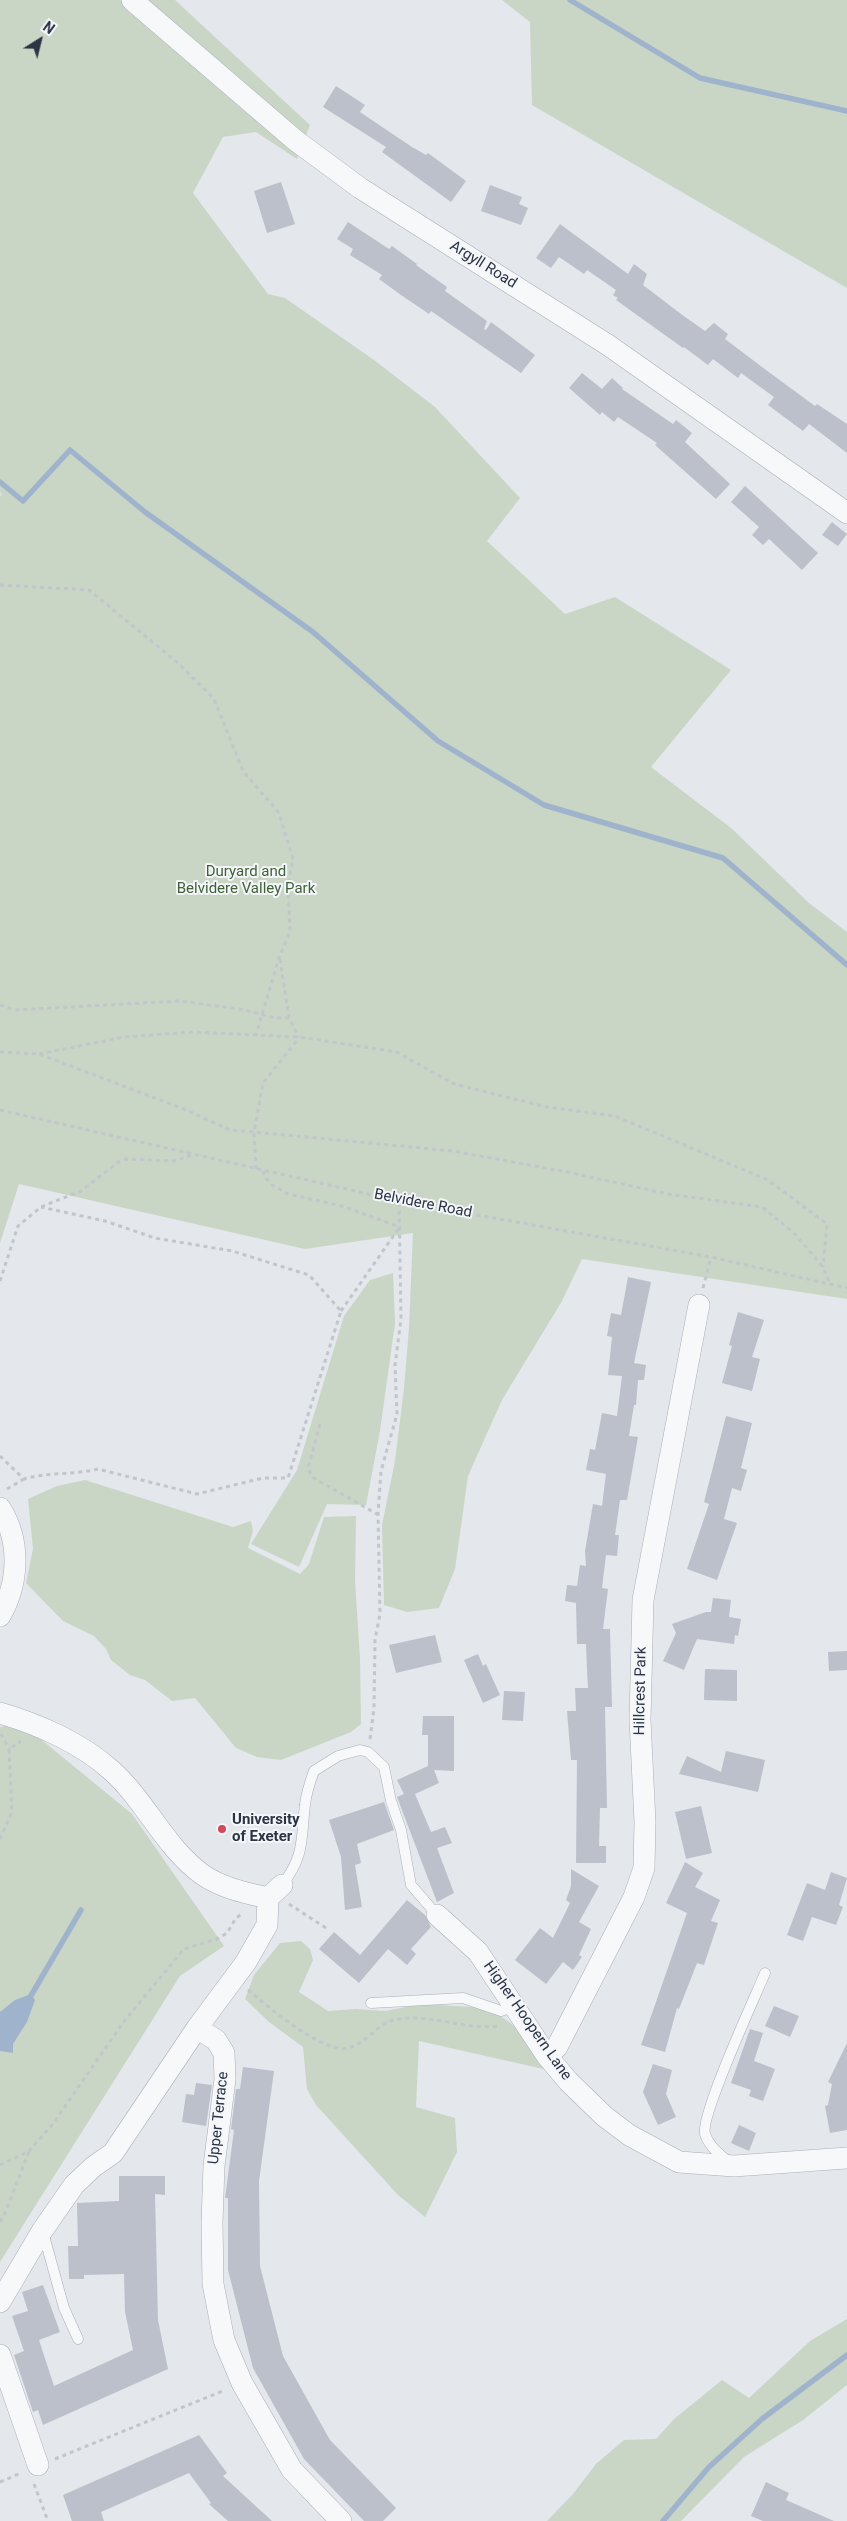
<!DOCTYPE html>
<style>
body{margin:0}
#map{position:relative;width:847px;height:2521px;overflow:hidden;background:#e4e7ec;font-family:Roboto,sans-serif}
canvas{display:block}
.north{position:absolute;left:15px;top:15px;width:50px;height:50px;-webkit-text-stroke:4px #f4f6f9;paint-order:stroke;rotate:36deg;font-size:14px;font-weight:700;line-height:20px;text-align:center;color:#2b3445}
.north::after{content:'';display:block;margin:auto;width:18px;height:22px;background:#2b3445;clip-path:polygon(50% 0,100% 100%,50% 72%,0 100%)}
</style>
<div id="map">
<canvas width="847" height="2521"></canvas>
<div class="north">N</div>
</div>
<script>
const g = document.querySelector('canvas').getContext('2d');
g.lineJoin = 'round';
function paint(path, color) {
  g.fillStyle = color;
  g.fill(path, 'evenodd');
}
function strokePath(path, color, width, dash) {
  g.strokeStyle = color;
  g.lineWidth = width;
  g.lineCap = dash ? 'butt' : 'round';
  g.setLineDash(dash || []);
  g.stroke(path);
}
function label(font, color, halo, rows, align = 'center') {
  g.font = font + ' Roboto,sans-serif';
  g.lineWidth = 4;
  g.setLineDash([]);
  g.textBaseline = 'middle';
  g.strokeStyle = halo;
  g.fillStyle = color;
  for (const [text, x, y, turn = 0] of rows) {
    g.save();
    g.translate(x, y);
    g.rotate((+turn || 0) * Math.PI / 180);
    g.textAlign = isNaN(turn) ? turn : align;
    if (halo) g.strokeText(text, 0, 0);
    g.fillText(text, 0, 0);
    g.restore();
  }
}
paint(new Path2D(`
 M0,0H175L310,125L297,159L256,132L223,137L193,193L268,294L285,298L374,360L435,407L520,498L487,541L565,614L615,597L731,670L651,767L731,828L809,903L847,932V1299L582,1259L562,1301L502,1400L468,1476L455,1569L439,1608L407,1612L384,1605L382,1525L395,1461L404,1388L409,1328L413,1233L305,1249L19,1184L0,1243V495L2,496L0,491Z
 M502,0H847V288L532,105L530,22Z
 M393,1273L395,1323L380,1431L366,1505L327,1504L299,1567L251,1544L297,1470L344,1316L370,1280Z
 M85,1480L233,1527L251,1521L253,1531L248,1548L300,1574L309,1564L324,1517L356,1516L355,1581L360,1659L361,1724L351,1732L281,1760L257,1757L236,1748L195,1698L172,1701L145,1680L130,1675L111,1660L106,1649L94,1636L63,1621L26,1583L33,1549L28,1499L57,1486Z
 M21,1723L132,1814L224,1946L180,1976L0,2262V1727Z
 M301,1941L310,1949L313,1960L299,1992L328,2011L356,2009L386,2011L420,2004L489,2008L520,2030L548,2070L419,2041L416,2107L455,2118L457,2152L425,2217L398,2195L316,2105L307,2089L303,2047L269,2022L245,1999L254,1975L280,1943Z
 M847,2319V2385L803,2420L744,2457L681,2521H547L573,2494L596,2464L624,2440L656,2439L674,2419L722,2380L749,2398L810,2341Z`), '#c9d6c5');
paint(new Path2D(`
 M31,1994L35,2000L27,2022L13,2044V2053L0,2051V2012L15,2000Z`), '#9fb4cc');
strokePath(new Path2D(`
 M570,0L700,78L847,111
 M0,482L23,501L70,450L145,512L313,632L438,741L544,805L723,858L847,965
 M29,1999L81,1910
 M663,2521L709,2467L762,2419L847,2355`), '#9fb4cc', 5.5);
paint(new Path2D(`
 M336,86L365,105L360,112L412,147L426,155L428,153L466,181L451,202L382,152L386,147L323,107Z
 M281,182L295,224L267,233L254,191Z
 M490,185L522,197L519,204L528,208L521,225L481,211Z
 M348,222L389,249L392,246L417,264L416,265L447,287L445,291L487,321L484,329L486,330L491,322L535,355L521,373L431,311L429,314L401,295L379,279L382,275L350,255L353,249L337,239Z
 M560,224L628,274L634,264L647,274L643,285L681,314L705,331L714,323L728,334L725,339L766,370L815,406L817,404L847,424V453L809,424L803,431L768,405L774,397L741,373L738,378L713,359L708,365L684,347L683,348L616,300L618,298L613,295L616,290L587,270L584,274L559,257L551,268L536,258Z
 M582,373L602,389L612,378L623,388L622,389L673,424L676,420L692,433L685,442L730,484L716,499L655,445L657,443L618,417L614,422L602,412L600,415L569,388Z
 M745,486L818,553L802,570L769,539L763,545L752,535L759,527L731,502Z
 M832,522L847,534L838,546L822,535Z
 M628,1277L651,1282L634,1363L646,1365L644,1380H638L636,1405H634L629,1436L638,1437L627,1500H620L615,1535H619L617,1556L606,1555L602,1588L608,1589L603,1629H610L612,1707H605L607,1808H600L599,1846H606V1863H576L577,1760H571L567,1711H576L575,1688H588L587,1670L586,1644H577L576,1603L565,1601L567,1585L577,1586L580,1565L586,1566L585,1551L593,1504L602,1506L606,1474L586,1470L590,1449L595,1450L602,1413L617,1416L622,1376L608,1375L612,1337L607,1336L611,1313L621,1315Z
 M738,1312L764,1320L752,1357L760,1359L752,1391L722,1383L732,1346L729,1345Z
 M726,1416L752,1423L741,1468L747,1470L741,1491L732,1488L724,1519L737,1523L717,1580L687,1569L709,1504L704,1502Z
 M713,1598L731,1600L729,1617L741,1619L738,1636L735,1635L734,1644L697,1639L684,1670L663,1661L676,1633L672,1624L706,1612H711Z
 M435,1635L442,1662L396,1673L389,1645Z
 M847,1651V1670L829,1671L828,1652Z
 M478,1654L483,1666L486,1664L500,1695L483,1703L464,1660Z
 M705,1669L737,1670V1701L704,1700Z
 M504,1691L525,1692L523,1721L502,1720Z
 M423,1716H454V1771L434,1770L439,1783L415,1794L431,1832L445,1827L452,1843L437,1848L454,1893L437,1902L397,1797L404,1794L397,1780L428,1766V1735H422Z
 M726,1751L765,1760L758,1792L679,1774L687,1756L721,1772Z
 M384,1802L394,1830L357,1844L361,1863L355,1865L362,1907L345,1910L341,1857L329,1820Z
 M701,1806L712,1853L686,1859L675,1812Z
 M685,1862L703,1873L695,1887L720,1900L711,1921L718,1923L704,1965L697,1963L679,2009L677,2008L665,2052L641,2045L687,1913L666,1903Z
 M571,1869L599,1886L579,1922L591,1929L579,1955L582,1957L573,1970L563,1962L546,1984L515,1960L540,1928L553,1938L570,1903L566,1900L571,1886Z
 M831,1872L847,1878L839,1905L843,1907L836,1925L812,1917L803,1941L787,1935L807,1883L825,1890Z
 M407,1900L425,1915L431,1927L411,1949L416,1954L407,1965L388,1949L359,1983L319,1949L334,1932L360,1955Z
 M774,2006L799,2016L790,2037L765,2026Z
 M750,2029L763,2033L754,2061L775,2069L763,2101L749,2096L751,2090L731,2083Z
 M847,2043V2130L830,2133L825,2106L828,2105L832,2084L828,2082Z
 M653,2064L672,2070L666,2094L676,2117L658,2125L643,2092Z
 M243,2067L274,2071L259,2181L260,2266L283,2356L330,2440L396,2508L383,2521H364L304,2459L253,2368L228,2270V2198H225L234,2130L231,2129L236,2089H240Z
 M196,2083L212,2085L206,2126L182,2122L186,2094L194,2095Z
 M739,2125L756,2133L749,2151L731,2143Z
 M119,2176H165V2195L155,2194L158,2320L168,2369L43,2425L38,2410L33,2412L14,2355L24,2351L12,2316L28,2311L22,2292L43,2285L60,2332L39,2340L54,2386L133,2350L125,2312L124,2274L84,2275V2279H69L68,2246H78L77,2203L119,2201Z
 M199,2435L227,2473L223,2476L272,2521H228L209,2504L211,2503L189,2473L101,2512L104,2521H72L63,2495Z
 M766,2482L789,2493L786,2500L834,2521H763L751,2516Z`), '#bbc0ca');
const service = new Path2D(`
 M282,1885C305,1856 301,1838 305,1805C306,1793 310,1782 314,1771L338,1756L360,1750L368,1752L384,1767L391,1801L401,1830L411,1885L437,1915
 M371,2003L463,1998L501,2011L515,2006
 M730,2163C721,2155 709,2147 705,2134C700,2116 755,1997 765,1973
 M43,2232L64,2308L78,2339`);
const minor = new Path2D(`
 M132,0L295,140L360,188L608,345L847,513
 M0,1508C21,1541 19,1583 0,1616
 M0,1713C38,1724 81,1743 111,1770C146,1801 165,1848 203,1875C222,1888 246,1893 268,1898
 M437,1915L478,1952L547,2056L568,2081L604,2116L629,2135L679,2162L734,2166L847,2158
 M197,2028L216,2040L224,2053L225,2079L214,2166L212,2223L213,2284L224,2340L242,2383L292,2470L341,2521
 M547,2056L557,2047L634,1897L644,1868L645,1822L640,1720L643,1600L699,1305
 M0,2302L42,2231L74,2185L93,2167L113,2153L197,2028L246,1962L267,1925L268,1898L282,1885
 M0,2355L38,2465`);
strokePath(service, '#a9aeb7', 11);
strokePath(minor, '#a9aeb7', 22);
strokePath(new Path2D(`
 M0,585L89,590L178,663L214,699L243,771L279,813L293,859L288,885L290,932L279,958L256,1035
 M280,959L289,1018L299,1037
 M0,1005L15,1010L179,1001L240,1009L275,1018H289
 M0,1052L39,1054L184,1109L230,1130L254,1132L263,1083L299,1038
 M39,1054L124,1037L192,1032L299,1037L397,1052L454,1084L547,1107L615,1116L768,1180L827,1224L823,1267
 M0,1110L399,1201L711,1257L847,1288
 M124,1159L174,1161L192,1155
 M256,1169L254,1132L453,1151L567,1172L668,1194L762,1207L793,1232L823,1267L830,1284
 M263,1171L265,1177L272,1185L288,1194L342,1206L400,1227
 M0,1281L18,1226L41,1207L81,1191L120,1161
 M703,1288L711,1257
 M341,1311L399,1228
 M320,1424L308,1468L312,1477L377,1514
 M0,1456L24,1479C48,1472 74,1475 98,1469L197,1494L263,1478H288L341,1311L309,1275L232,1251L155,1238L105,1221L41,1207
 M7,1489L24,1479
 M1,1734L9,1749
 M370,1739L374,1708L375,1640L380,1614L378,1514L381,1471L397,1414L395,1365L401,1319L399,1201
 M0,1839L12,1812L9,1749L21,1741
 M289,1904L326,1928
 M248,1990C268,2006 326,2058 352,2047C376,2036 378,2019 409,2018C439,2017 469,2030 500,2026
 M0,2165L29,2151L52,2125L125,2020L184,1949L217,1939L227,1933L236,1918L243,1913
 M0,2222L6,2211L29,2151
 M55,2459L225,2390
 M0,2482L21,2473
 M34,2484L48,2521`), '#c2c5cb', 3, [4, 4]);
strokePath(service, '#f7f8fa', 10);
strokePath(minor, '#f7f8fa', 21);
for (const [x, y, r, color] of [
 [222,1829,5,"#d1495b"]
]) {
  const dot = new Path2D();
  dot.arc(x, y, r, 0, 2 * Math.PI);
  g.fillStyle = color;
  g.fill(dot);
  strokePath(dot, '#f4f6f9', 2);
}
label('15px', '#2b3445', '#f4f6f9', [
 ["Argyll Road",483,265,32],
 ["Belvidere Road",423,1204,11],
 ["Hillcrest Park",641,1691,-89],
 ["Higher Hoopern Lane",527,2021,55],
 ["Upper Terrace",219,2118,-84]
]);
label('15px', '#3f6138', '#f4f6f9', [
 ["Duryard and",246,872],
 ["Belvidere Valley Park",246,889]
]);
label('bold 15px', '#2b3445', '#f4f6f9', [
 ["University",232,1820],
 ["of Exeter",232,1837]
], 'left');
</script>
